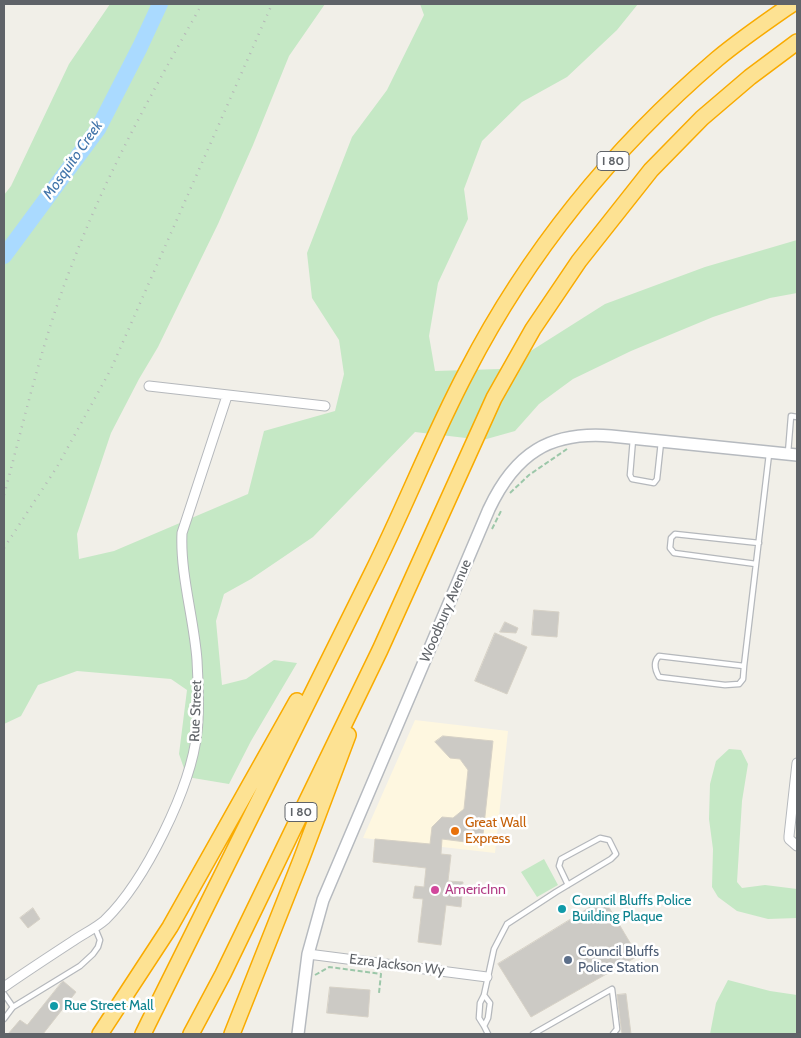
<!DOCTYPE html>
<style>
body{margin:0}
#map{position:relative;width:801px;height:1038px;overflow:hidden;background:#f1efe8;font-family:Cabin,sans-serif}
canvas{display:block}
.frame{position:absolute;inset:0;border:5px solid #5f6368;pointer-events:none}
</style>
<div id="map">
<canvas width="801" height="1038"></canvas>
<div class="frame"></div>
</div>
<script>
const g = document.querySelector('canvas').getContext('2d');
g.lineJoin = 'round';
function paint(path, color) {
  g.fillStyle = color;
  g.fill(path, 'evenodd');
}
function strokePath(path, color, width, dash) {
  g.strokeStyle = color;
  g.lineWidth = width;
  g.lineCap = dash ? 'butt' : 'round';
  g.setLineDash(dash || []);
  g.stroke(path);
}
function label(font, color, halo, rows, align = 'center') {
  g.font = font + ' Cabin,sans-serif';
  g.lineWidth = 5;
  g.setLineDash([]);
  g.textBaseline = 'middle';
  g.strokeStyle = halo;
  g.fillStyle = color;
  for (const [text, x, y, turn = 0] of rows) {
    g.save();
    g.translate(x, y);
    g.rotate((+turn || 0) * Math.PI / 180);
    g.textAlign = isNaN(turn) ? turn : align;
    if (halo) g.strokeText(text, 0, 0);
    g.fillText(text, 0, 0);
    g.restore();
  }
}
paint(new Path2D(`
 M415,720L508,731L495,853L363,838Z`), '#fef7e0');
paint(new Path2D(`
 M110,4H325L289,56L253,145L218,224L158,347L139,379L111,433L77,534L79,559L114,551L248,494L264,431L335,411L344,374L339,340L312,298L307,253L352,137L387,90L424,15L420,4H638L617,30L567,77L522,102L482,141L464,189L468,219L438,283L429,336L435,371L500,369L526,354L605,304L705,267L797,240V293L770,298L713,317L631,351L573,379L539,404L515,431L483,440L415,432L313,537L251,579L224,594L216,621L222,685L246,679L274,660L297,663L251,741L229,784L187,777L179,754L187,690L171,679L77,671L38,685L21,716L4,724V195L11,186L69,64Z
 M729,749L741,750L748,764L742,801L737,882L742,888L765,885L797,889V918L768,919L737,911L718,897L712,887L713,849L709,819L710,784L716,761Z
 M544,859L558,885L537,897L521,872Z
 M728,980L770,991L797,995V1034H710L716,1003Z`), '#c5e8c5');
strokePath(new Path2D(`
 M4,256L98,129L140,47L160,4`), '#aadaff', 16);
const building = new Path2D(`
 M534,610L559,612L557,637L532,635Z
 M505,622L518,628L516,633L500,632Z
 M495,633L527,647L507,694L475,681Z
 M443,736L493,741L482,844L442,839L441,854L451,855L448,881L463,882L461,907L446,905L441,945L418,942L423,899L413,898L415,886L424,887L426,868L373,862L375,839L430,844L432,827L442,817L453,818L464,809L468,770L460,759L450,758L435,742Z
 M604,899L638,956L531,1017L498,964Z
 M33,908L40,919L28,928L20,918Z
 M63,981L76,992L43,1034H8L20,1020L27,1025Z
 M330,987L370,990L368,1017L327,1013Z
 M626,994L631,1034H622L617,995Z`);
paint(building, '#cccac5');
strokePath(building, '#d6d1c6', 1);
const service = new Path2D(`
 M633,439L630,475L632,479L654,483L657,479L661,442
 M788,453L791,416L797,417
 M756,564L674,553L670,548L671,538L675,534L759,543
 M744,666L659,656C653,662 655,670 659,677L725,685L739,684L743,679L744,666L769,454
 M4,994L13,1007L80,966L93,954L98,947L100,940L95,928
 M484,995L490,1003L488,1018L484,1026L479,1018L480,1003L484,995L494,949L507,924L556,892L611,859L616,854L609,840L600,838L561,859L559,866L568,885
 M4,1019L13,1007
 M484,1026L488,1034
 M533,1034L612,989L617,1029L613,1034`);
const minor = new Path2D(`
 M149,386L325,406
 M797,763L789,836V839L797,846
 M308,954L487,977
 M4,987C27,971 50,956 73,941C83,934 96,928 105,920C145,881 191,788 197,732C200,709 198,684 197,660C194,619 180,574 182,533L227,396`);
const secondary = new Path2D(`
 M298,1034L308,954L323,900L489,509C515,454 549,431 611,436L797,455`);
const motorway = new Path2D(`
 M100,1034L170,927L297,701
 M143,1034C218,880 295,727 372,573C405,507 432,437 467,371C529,251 614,147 717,59C741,39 766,22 792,4
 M191,1034L223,974L380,650L494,398L533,329L579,261L651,170L702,118L750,77L797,42
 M232,1034L301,860L348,735`);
strokePath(service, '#b5b8bc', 7);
strokePath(minor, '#b5b8bc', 11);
strokePath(secondary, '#b6babf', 14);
strokePath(motorway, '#f9ab00', 18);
strokePath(new Path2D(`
 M510,493L529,475L567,449
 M492,529L501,511
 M315,975L329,967L381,974L379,993`), '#9cc7a9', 2, [5, 2.5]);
strokePath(service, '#fff', 4.5);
strokePath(minor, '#fff', 9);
strokePath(secondary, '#fff', 11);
strokePath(motorway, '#fde293', 15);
strokePath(new Path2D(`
 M4,495C25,417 43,337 73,262C107,172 155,87 202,4
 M4,548L57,467L111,369L272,4`), '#b6b7b8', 2.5, [1, 6]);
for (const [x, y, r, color] of [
 [455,831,5,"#e8710a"],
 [435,890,5,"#d1479c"],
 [562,909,5,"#0f9aa8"],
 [568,960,5,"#5c6f8a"],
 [54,1006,5,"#0f9aa8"]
]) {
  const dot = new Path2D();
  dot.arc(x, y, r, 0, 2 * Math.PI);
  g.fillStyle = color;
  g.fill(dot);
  strokePath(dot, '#fff', 2);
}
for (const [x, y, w] of [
 [613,161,32],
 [301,812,32]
]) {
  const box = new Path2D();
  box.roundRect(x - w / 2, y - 9.5, w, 19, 4);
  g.fillStyle = '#fff';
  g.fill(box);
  strokePath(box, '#5f6368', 1);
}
label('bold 12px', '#5f6368', null, [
 ["I 80",613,161],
 ["I 80",301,812]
]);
label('14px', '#5f6368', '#fff', [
 ["Woodbury Avenue",446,611,-67],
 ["Rue Street",196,711,-88],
 ["Ezra Jackson Wy",397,965,7]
]);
label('14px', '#c56008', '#fff', [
 ["Great Wall",465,823],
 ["Express",465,839]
], 'left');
label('14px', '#b23c85', '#fff', [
 ["AmericInn",445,890]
], 'left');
label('14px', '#0d838f', '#fff', [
 ["Council Bluffs Police",572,901],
 ["Building Plaque",572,917],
 ["Rue Street Mall",64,1006]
], 'left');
label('14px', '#4e5e75', '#fff', [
 ["Council Bluffs",578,952],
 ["Police Station",578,968]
], 'left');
label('italic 15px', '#4174aa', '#fff', [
 ["Mosquito Creek",73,160,-55]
]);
</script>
